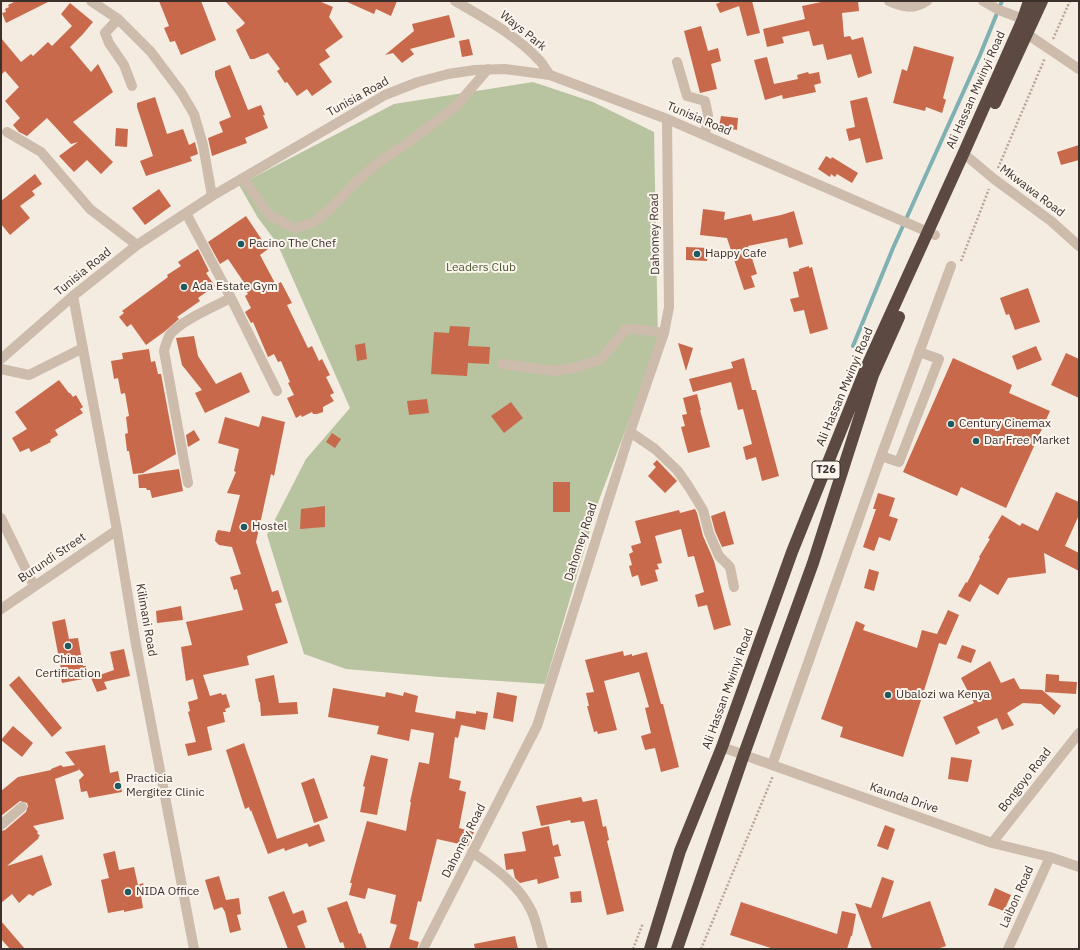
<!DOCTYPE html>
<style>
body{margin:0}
#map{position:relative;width:1080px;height:950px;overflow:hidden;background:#f4ebe1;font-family:"IBM Plex Sans",sans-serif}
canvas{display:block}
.frame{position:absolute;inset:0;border:2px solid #3b302b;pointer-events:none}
</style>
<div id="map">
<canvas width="1080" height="950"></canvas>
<div class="frame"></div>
</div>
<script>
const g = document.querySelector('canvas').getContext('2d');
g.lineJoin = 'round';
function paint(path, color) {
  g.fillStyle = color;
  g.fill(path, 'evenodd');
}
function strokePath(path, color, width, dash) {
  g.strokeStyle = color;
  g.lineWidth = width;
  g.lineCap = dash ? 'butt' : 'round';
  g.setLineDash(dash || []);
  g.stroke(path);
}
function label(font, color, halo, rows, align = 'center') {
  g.font = font + ' "IBM Plex Sans",sans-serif';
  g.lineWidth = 4;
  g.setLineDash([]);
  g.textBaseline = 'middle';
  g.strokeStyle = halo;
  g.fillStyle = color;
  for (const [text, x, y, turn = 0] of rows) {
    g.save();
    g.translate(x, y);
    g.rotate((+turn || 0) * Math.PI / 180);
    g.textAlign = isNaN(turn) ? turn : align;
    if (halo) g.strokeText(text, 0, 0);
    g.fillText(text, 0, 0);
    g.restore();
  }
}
paint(new Path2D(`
 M533,82L593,102L654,132L658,344L599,500L545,684L440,677L346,669L304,654L267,535L306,459L350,408L277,243L258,218L239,185L394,104Z`), '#b8c4a0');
strokePath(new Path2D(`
 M853,346L893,248L980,55L1002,1`), '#7fb0b2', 4);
paint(new Path2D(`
 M16,1H50L6,23L2,13L6,12L5,9L9,7L8,5Z
 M159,1H201L216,40L181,55L175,41L170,42L164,28L169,26Z
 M225,1H319L333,7L329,17L343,37L325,50L330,57L319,64L332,82L312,96L307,89L297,96L287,82L285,83L277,71L280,69L268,53L254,59H250L236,30L242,26L245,23Z
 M345,1H397L391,16L376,9L374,14Z
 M723,1H752L760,33L747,36L739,6L720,13L716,4Z
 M826,1H858L859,11L842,13L844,37L850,36L852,40L863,37L872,73L858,78L851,54L827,60L823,44L813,46L809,31L782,37L784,43L767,47L763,29L805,19L802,6Z
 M70,3L93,22L83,34L70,47L91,72L98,64L113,92L73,122L113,162L101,174L87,160L74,172L59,156L78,142L71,144L47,118L27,136L19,132L13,125L20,118L5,101L19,87L5,71L1,75V38L21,62L31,54L33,56L48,42L52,46L72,26L61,14Z
 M449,15L455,37L410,49L414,54L402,63L393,53L385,55L414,31L412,24Z
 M701,26L708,51L718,48L721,61L711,64L717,89L700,93L684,31Z
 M469,39L473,55L462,57L459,41Z
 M914,46L954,57L943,98L946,100L942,113L926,107L925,111L893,103L902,69L907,71Z
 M767,57L774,84L798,79L797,75L808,72L809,74L819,72L821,83L814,85L816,92L783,99L782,95L765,100L754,60Z
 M230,65L248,110L261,105L265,115H263L268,128L245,138L247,143L212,156L208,138L223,132L219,122L231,117L215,76V71Z
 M155,97L167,134L183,129L189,145L195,142L198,154L190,157L192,161L146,176L140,161L153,156L137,107V103Z
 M867,97L883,159L866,163L860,138L849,141L846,129L855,127L850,101Z
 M721,116L738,118L737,130L719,127Z
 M116,128L128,129L127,147L115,146Z
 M1079,145V160L1061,165L1057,152Z
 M826,156L831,159L832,157L858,173L852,183L837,174L835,177L831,174L830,177L818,169Z
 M35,174L42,184L32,191L35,195L20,206L30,218L10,235L1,224V201Z
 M159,189L171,206L145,225L132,208Z
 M703,209L725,212L724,220L751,214L753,221L781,215L794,211L803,244L789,248L787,238L748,246L757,274L751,276L755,287L744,290L727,238L700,235Z
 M246,216L268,249L260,255L276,285L281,282L292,303L287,305L308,348L312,346L319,361L322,359L330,375L326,377L334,393L330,395L334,401L323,407V412L317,414H313L312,412L302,417L301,415L296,418L287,398L294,395L288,383L290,382L281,361L278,362L274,354L268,357L253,322L251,323L245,312L251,308L245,296L248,294L245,289L247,287L228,259L220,264L208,242Z
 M686,247L708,248L707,261L686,260Z
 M198,249L209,271L206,273L215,286L198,298L200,301L177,317L179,319L164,332L146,345L131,324L127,327L119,317L124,313L122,311L168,277L167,275L181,266L178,262Z
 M809,266V268L812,267L828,329L810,334L804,310L794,312L790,299L799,297L793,272L799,271V269Z
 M1028,288L1040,322L1015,330L1009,314L1006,315L1000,298Z
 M450,326L470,327L468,346L490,347L489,364L468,363L467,376L431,374L434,332L449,333Z
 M194,336L198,356L216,384L241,372L250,392L205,413L195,393L202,390L182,365L176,338Z
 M365,343L367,359L357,361L355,345Z
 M678,343L693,348L686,371Z
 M1036,346L1042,360L1017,370L1012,356Z
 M149,349L151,362L155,361L158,374H161L176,454L143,473L133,474L129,451H127L125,434L128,433L126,417L129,416L125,393L121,394L118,378L114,379L111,361L123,359L122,353Z
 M1066,353L1079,359V398L1051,385Z
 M744,358L752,390H756L779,476L762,481L756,457L746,460L743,447L752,444L743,409L738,410L731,382L693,392L689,379L733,368L731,362Z
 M953,358L1012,385L1009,393L1050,411L1006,508L961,487L957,496L903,472Z
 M59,380L69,393H70L73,397L76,395L83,407L80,409L83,413L55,430L58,435L50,440L51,442L31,452L29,448L20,452L12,438L27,429L15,412Z
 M697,394L701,410H700L710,447L688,453L681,427L685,426L682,415L687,414L683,398Z
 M427,399L429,413L409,415L407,401Z
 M511,402L523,418L504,433L491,416Z
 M262,416L285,422L274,476L271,474L256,542L272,592L278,590L282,602L275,604L288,643L247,656L249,665L203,675L210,696L221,693L222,695L226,694L230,707L225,709L226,712H223L225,722L207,727L212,750L188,756L185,744L196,742L188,712L190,711L188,702L198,699L193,679L186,681L181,647L192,645L186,622L243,610L237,589L234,590L230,577L241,574L232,547L219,545L215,541L216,534L218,530L230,532L240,495L227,493L236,472L234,471L239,449L218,443L225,417L259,427Z
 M194,430L200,440L188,447L186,435Z
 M332,433L341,439L335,448L326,442Z
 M657,460L677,481L665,493L648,476L656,467L653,464Z
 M179,469L183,491L152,498L150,490H147L146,488H139L138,475Z
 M553,482H570V512H553Z
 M1056,492L1079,502V515L1065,546L1079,553V571L1044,553L1046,573L1008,578L998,595L980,584L970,602L958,596L966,582L967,583L980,558L979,557L990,539L988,538L1002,515L1020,526L1022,523L1038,531Z
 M878,493L895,498L889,516L898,519L890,541L879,537L874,551L863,547L876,509H873Z
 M325,506V527L300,529L301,509Z
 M695,509L697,513L703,536L714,561L731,625L714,630L707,605L698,607L695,595L704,592L694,556L688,557L681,529L655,536L662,563L657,564L659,569L655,570L658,581L641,586L638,575L632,577L629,566L632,565L629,554L633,552L631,546L641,543L635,521L679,510L680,513Z
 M725,511L734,544L722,547L715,531L711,516Z
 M869,569L879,572L874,591L864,588Z
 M181,606L183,620L157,623L156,611Z
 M948,610L959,615L946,645L939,643L903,757L840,737L843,727L821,719L856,621L865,625L863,630L917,648L922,630L937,634Z
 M65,619L69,639L78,638L83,666H86L88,678L62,683L59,670L61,669L52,622Z
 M962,645L976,650L971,663L957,658Z
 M124,649L130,676L104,682L107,689L97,692L91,678L114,670L110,652Z
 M623,651L624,656L632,654V656L647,652L661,704H663L679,767L661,772L655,748L645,750L641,736L651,733L645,708L649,707L639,672L604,681L617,730L598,734L597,731L594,732L587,706H589L586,693L594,692L585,660Z
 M990,661L1001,683L1014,678L1020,689L1042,690L1061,706L1054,715L1041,704L1023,703L1007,713L1014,725L1002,730L997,718L977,727L980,733L956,745L943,717L974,703L961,678Z
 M1046,674L1059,675V681L1077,682L1076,694L1045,692Z
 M274,675L279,703L297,702L298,714L261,716L260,702H259L255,679Z
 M19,676L62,728L52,737L9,685Z
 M333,688L385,697L386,692L403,696L404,692L418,696L415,712L455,719L456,711L476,714V711L488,713L485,730L461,725L458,738L455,737L449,778L461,781L459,790L466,792L459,828L474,832L468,846L437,839L421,902L418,901L409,939L419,942L417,949H389L397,925L390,923L396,895L368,888L365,899L349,895L352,883H350L367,821L406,831L411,802H410L419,762L429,764L434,733L411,729L409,741L377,734L379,726L328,717Z
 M497,692L517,696L513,722L493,718Z
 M13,726L33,743L22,757L1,740Z
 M244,743L277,839L319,824L325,841L309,847L307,843L285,851L284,848L268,854L251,810L250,811L249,807L245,809L226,750Z
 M105,745L110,773L118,771L122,792L89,798L87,791L81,792L79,780L84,775L78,768L79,770L55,779L64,819L33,826L38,832L37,833L40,836L38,837L39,838L7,866L42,855L52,885L37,892L33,896L29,894L19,903L12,894L1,903V831L5,830L26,812L28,806L27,803L20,801L1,816V791L18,777L51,770V769L61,765L63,767L75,765L65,752Z
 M371,755L388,759L377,815L360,812L365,787L363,786Z
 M951,757L972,760L968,782L948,779Z
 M314,778L328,818L314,823L301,783Z
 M581,797L583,802L597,799L603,827L606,826L609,840L607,841L624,911L607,915L584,821L571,823L570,820L541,826L536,806Z
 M885,825L895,829L888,850L877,846Z
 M549,826L553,846L558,844L561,856L554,857L559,878L538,884L537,879L520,883L515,878L513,869L506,870L504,854L526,851L522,832Z
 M115,851L119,870L134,867L138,885L143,883L146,894L141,895L143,908L124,912V910L108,913L101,880L109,878L103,854Z
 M219,876L226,900L239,898L241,914L237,915L241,930L230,933L225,912L222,907L214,910L205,880Z
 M882,877L894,881L882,918L930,901L946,946L937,949H872L855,903L871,908Z
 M995,888L1011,895L1004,911L988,905Z
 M284,891L293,914L303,910L304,912L307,922L297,926L306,949H288L268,897Z
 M581,891L582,902L571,903L570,892Z
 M347,901L359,934L361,933L367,949H345L343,942L340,943L327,908Z
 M741,902L837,934L842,911L856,914L852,936H851L847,949H774L730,935Z
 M1,921L25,949H10L1,939Z
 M515,936L518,949H475L474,944Z`), '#c8694b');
strokePath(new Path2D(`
 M1053,39L1070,1
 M998,168L1045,58
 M961,261L989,189
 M633,949L643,923
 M701,949L773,776`), '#b9a596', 2.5, [2, 2]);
strokePath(new Path2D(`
 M91,1L118,19L151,52L181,92L194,114L203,145L212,196
 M455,1C484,18 516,35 539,60C543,64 546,70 550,75
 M889,1C902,7 914,10 927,1
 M983,1L999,10L1023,19
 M118,19L105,33L109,43L124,65L132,86
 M1027,34L1079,69
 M677,62L687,96L705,101L708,115L705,135
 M7,132L41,152L90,209L137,245
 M969,158L994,179L1051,221L1079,246
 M243,178L269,215L294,228L313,223L328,211L358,180L380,161L406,144L456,106L488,69
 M186,213L231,298L277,391
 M73,296L117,530L135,639L194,949
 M1,359L73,296L137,245L212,196L385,95L418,82L448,74L475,70L505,69L550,75L667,119L935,235
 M502,364L555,371L578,367L601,359L626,329L643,330L664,333
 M1,369L29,375L83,348
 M630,432L655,449L677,470L689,487L703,510L709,533L719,556L730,567L734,587
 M881,456L899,462L939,359L919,352
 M188,483L164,351C165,346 167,341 169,336C178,322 215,306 231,298
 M1,518L34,586
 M1,609L117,530
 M722,747L772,765L992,843L1050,857L1079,867
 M772,765L881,456L951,266
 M1,825L22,807
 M992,843L1079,733
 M472,852C495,868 519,885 531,910C537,922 539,937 543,949
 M423,949L537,726L630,432L664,333L669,307L667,119
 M1008,949L1050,857`), '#cdbbac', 10);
strokePath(new Path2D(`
 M995,103L1042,1
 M650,949L680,851L722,747L792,552L866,368L965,150L1023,19L1029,1
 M677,949L744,754L813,563L873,375L899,317`), '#5c4a42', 12);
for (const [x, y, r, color] of [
 [241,244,4,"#1f5a5e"],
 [697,254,4,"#1f5a5e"],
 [184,287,4,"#1f5a5e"],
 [951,424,4,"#1f5a5e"],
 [976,441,4,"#1f5a5e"],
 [244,527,4,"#1f5a5e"],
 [68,646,4,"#1f5a5e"],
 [888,695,4,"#1f5a5e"],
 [118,786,4,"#1f5a5e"],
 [128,892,4,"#1f5a5e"]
]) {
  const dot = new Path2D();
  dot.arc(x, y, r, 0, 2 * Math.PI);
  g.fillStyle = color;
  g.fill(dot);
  strokePath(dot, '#fbf5ee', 1.5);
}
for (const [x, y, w] of [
 [826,470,28]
]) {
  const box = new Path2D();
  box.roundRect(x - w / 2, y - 9, w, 18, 3);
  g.fillStyle = '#fbf5ee';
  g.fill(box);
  strokePath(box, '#3b302b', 1);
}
label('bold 11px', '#3b302b', null, [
 ["T26",826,470]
]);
label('12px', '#3b302b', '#fbf5ee', [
 ["Ways Park",523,31,39],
 ["Ali Hassan Mwinyi Road",976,90,-66],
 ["Tunisia Road",358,97,-29],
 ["Tunisia Road",699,119,23],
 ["Mkwawa Road",1032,191,37],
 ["Dahomey Road",655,234,-91],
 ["Tunisia Road",83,272,-39],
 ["Ali Hassan Mwinyi Road",845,387,-67],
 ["Dahomey Road",581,542,-72],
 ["Burundi Street",52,558,-34],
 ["Kilimani Road",146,620,80],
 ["Ali Hassan Mwinyi Road",728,689,-70],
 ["Bongoyo Road",1025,780,-52],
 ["Kaunda Drive",904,798,19],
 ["Dahomey Road",464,841,-63],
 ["Laibon Road",1017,897,-66]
]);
label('12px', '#3b302b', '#fbf5ee', [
 ["Pacino The Chef",249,244],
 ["Happy Cafe",705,254],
 ["Ada Estate Gym",192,287],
 ["Century Cinemax",959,424],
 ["Dar Free Market",984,441],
 ["Hostel",252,527],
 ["China",68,660,"center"],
 ["Certification",68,674,"center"],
 ["Ubalozi wa Kenya",896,695],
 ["Practicia",126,779],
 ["Mergitez Clinic",126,793],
 ["NIDA Office",136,892]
], 'left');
label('12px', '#4a5a2e', '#fbf5ee', [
 ["Leaders Club",481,268]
]);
</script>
